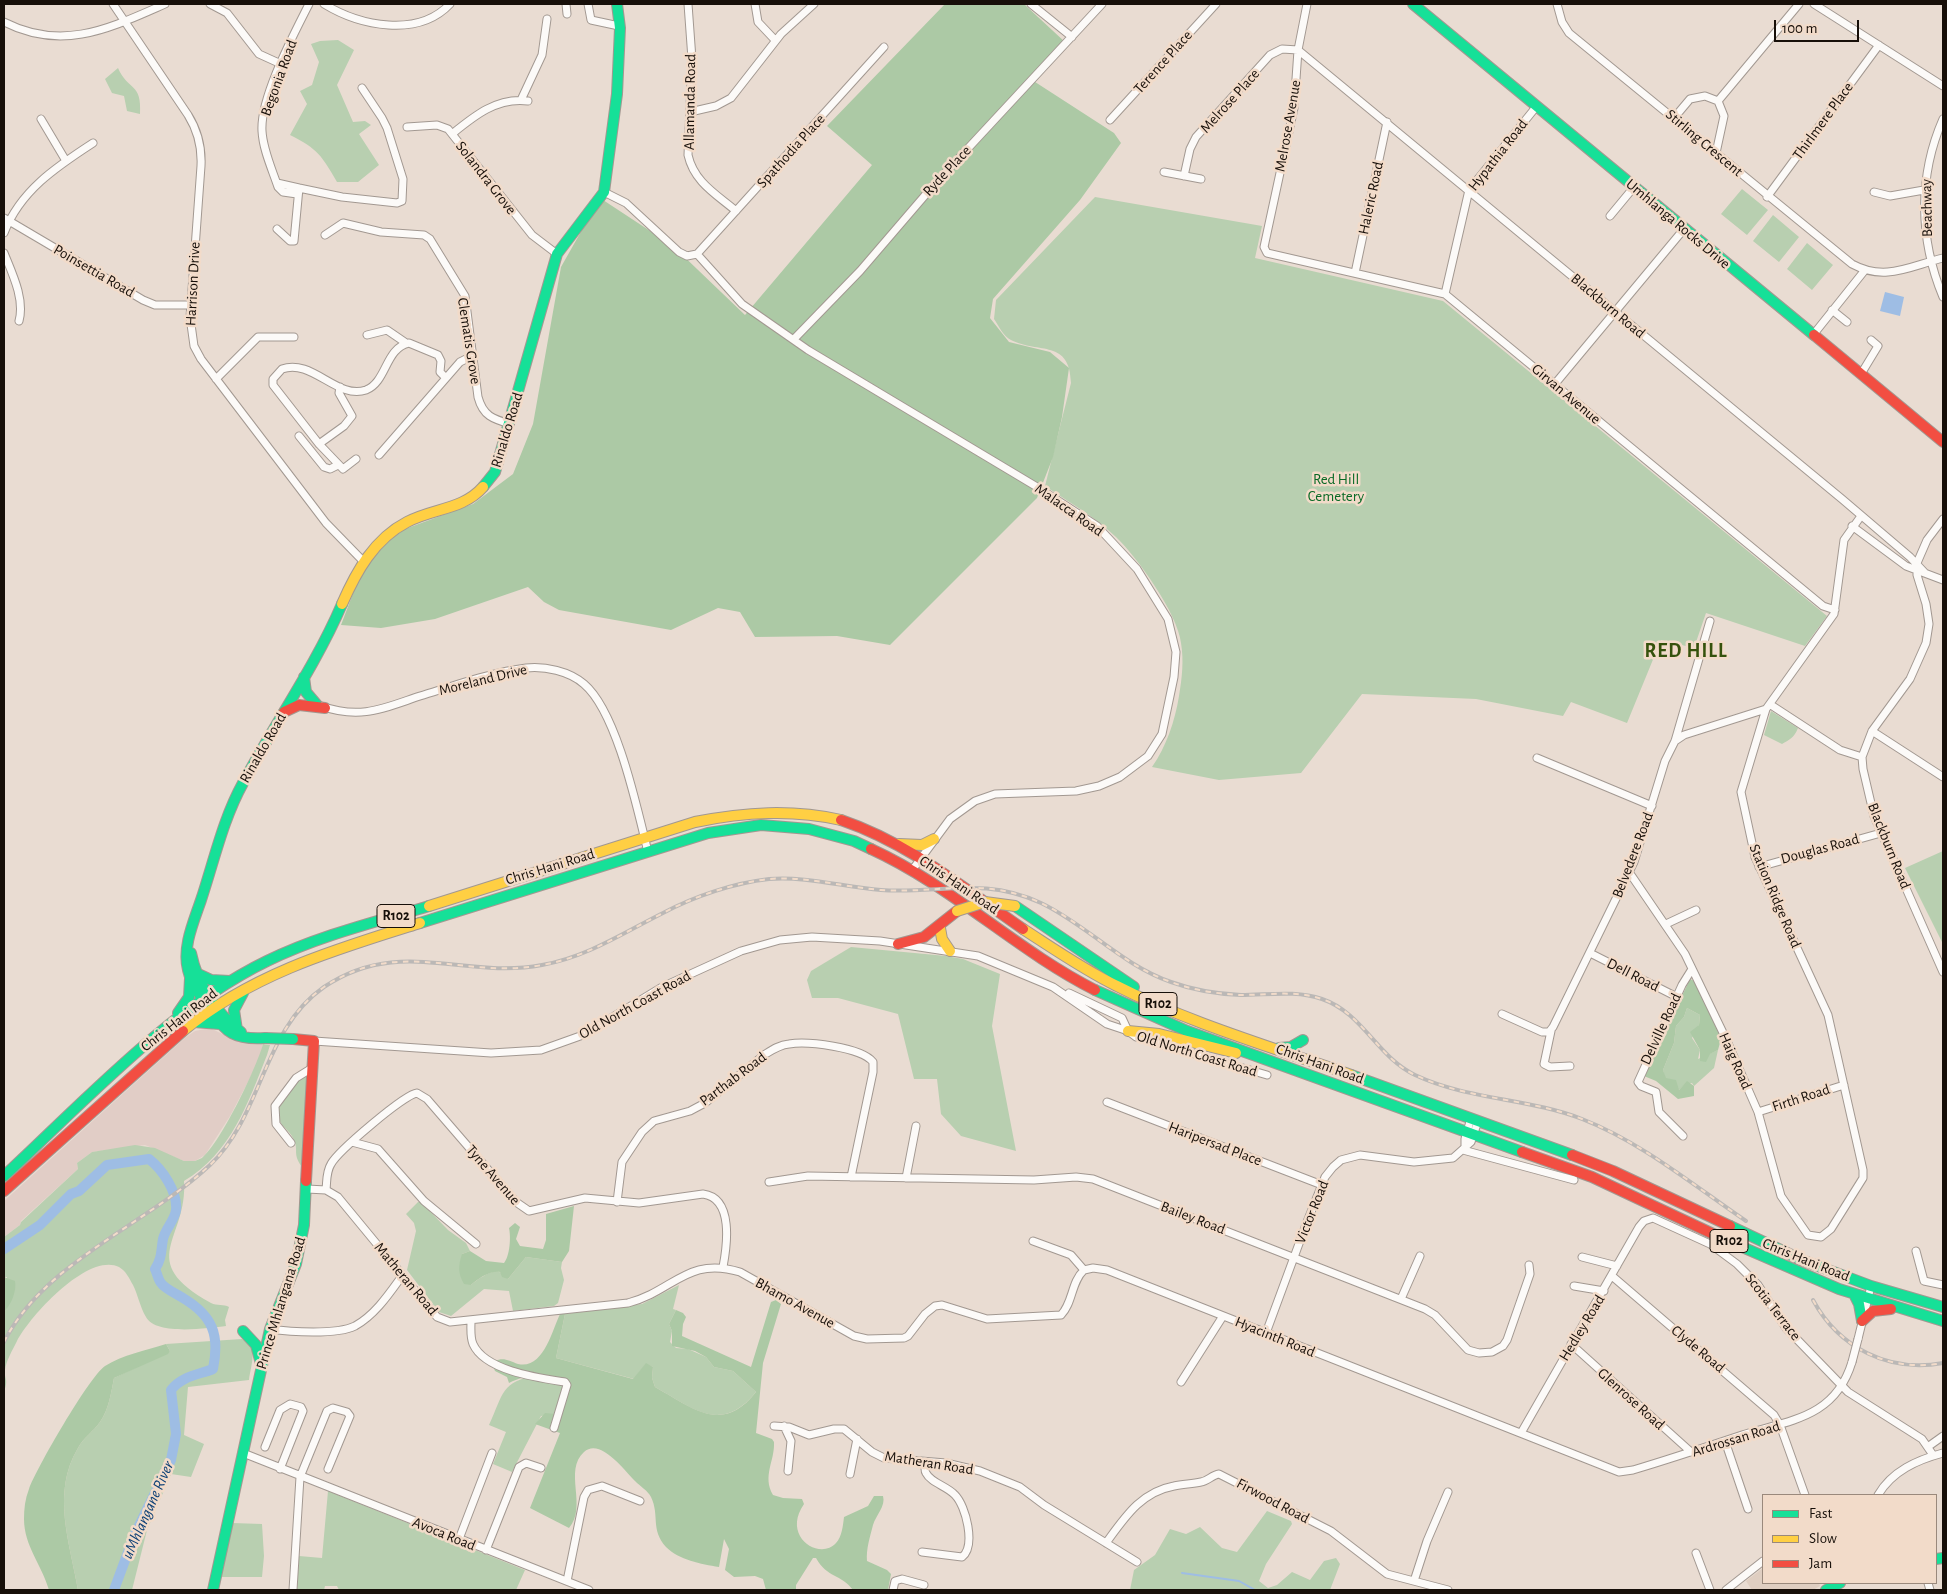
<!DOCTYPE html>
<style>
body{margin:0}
#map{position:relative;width:1947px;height:1594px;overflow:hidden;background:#e9dcd2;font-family:"Alegreya Sans",sans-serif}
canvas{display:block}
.frame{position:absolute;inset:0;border:5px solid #170f09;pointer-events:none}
.legend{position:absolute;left:1762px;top:1494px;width:175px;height:90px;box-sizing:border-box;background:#f2dbc9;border:1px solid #9a897c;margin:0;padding:6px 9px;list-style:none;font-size:15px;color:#170f09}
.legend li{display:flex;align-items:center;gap:10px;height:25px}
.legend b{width:25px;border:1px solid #9a897c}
.scale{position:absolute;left:1774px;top:20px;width:85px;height:22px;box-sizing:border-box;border:2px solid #170f09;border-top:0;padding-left:6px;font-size:15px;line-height:18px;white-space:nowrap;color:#170f09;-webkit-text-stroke:4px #f2dbc9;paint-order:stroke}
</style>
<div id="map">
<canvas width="1947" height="1594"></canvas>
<div class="frame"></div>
<ul class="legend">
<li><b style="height:6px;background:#16e098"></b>Fast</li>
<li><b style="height:6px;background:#ffcf43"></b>Slow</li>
<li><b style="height:6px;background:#f24e42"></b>Jam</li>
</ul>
<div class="scale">100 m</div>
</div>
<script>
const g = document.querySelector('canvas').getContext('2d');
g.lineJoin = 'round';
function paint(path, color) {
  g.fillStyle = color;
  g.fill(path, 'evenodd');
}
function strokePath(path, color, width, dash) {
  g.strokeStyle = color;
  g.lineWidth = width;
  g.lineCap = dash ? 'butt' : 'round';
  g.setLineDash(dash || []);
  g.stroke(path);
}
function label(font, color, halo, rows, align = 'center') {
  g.font = font + ' "Alegreya Sans",sans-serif';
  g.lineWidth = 5;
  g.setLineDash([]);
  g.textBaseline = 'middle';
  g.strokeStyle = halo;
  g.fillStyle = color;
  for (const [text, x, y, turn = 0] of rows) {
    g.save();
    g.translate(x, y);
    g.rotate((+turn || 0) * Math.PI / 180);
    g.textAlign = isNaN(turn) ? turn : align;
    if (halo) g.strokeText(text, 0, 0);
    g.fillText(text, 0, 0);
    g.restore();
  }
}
paint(new Path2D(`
 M210,1028L239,1042L263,1044L258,1063L230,1116L205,1155L195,1161H184L145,1145L92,1152L77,1163L78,1169L21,1221L20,1225L4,1237V1201L186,1037L195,1031Z`), '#e1cdc6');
paint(new Path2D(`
 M1763,1568V1583H1819L1820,1586L1813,1590H1752L1746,1581Z`), '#dfcec1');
paint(new Path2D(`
 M338,40L354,50L337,85L353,122L365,121L371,125L359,134L379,165L358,182H337C322,156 318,149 290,135L307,104L300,91L312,85L319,62L311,44L320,41Z
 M118,68C128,91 142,82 140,114L127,111L124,96L112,93L105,79Z
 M1742,189L1768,210L1747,235L1721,214Z
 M1095,197L1262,226L1255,258L1443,301L1827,616L1805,646L1706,613L1694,648L1661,640L1627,723L1571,702L1563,716L1476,699L1362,694L1301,773L1219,780L1152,767C1166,747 1175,721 1179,696C1182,678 1184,661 1181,643C1178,614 1137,557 1116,537C1095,517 1069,502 1045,486L1071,383C1070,339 1039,354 1011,340C1003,336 999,326 994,319L996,300Z
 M1773,215L1799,237L1779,262L1753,241Z
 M1807,243L1833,265L1812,290L1787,269Z
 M1771,711L1798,728C1794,738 1789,740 1782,744L1764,735Z
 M1943,851V944L1905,868Z
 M851,947L946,956L963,959L1000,974L992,1026L1016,1151L961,1136L941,1114L937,1079H914L898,1014L838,998H812L807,980L811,971Z
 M1687,1008L1700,1015L1699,1025L1692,1038L1700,1050L1698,1059L1718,1050L1714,1068L1694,1086L1692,1083L1684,1085L1679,1090L1665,1078L1663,1070L1674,1043L1676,1026L1684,1017Z
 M263,1044L270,1045L267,1055C248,1103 231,1153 184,1181C188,1240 134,1260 211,1303C217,1306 224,1304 229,1307L225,1320L226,1326C208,1328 156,1336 146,1317C140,1307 138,1295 133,1285C129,1278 126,1271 119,1267C88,1252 30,1316 17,1341C13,1349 6,1361 5,1370C4,1380 9,1378 4,1392V1312L7,1308V1277H4V1237L20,1225L21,1222L78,1169L77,1163L92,1152L135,1145L155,1148L184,1161H195L202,1158C221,1142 256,1069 263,1044Z
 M307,1073L302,1167C292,1153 299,1151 294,1140C288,1126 278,1129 278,1109L300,1078Z
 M418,1202H421L448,1230L466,1243L470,1251L462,1254L471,1285C476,1280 490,1271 497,1271C501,1272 504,1276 508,1279L526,1257L562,1262L561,1268L564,1280L558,1303L554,1306L513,1311L509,1291L484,1289L451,1316L439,1312L407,1270L416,1231L414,1223L406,1214Z
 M679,1285L673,1309L676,1310L669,1324L672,1331L670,1342L676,1348L688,1349L706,1357L714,1367L733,1371L756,1392C721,1435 693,1408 655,1387L652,1378L653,1367L646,1364L634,1379L556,1358L565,1314L642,1304Z
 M242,1339C259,1347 251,1364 249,1380L188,1387L184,1435L204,1444L191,1477L171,1474L147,1530L132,1590H78C70,1543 51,1493 78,1448C83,1438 94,1431 100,1422C109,1409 111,1393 114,1378L170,1351L166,1344Z
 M538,1375L567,1382L561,1414L541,1416L512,1472L493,1464L506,1432L489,1425C504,1393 500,1382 538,1375Z
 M328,1491L525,1570L516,1590H339L337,1586H325L324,1590H297L299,1556L322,1558Z
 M1267,1511L1291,1521L1292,1524L1266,1564L1259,1581L1268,1588L1277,1585L1292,1572L1310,1580L1324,1561L1336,1558L1340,1564L1330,1590H1130L1134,1570L1155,1555L1170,1529L1186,1534L1200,1527L1222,1548L1237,1552Z
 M232,1523L262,1524L264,1556L262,1577H221Z`), '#b8cfb0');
paint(new Path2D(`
 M945,4H1024L1066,43L1032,80L1114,133L1121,143L1080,200L993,299L990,318L1009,342L1050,352L1069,368L1062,417L1053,457L1037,498L890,645L837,636L755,637L740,612L718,608L671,630L559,610L544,602L528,587L435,619L381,628L341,625L360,575L385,544L405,529L473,504L513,474L533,424L561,267L600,198L673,246L745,315L872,165L827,126Z
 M1690,979L1697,982L1721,1039L1718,1050L1710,1054L1706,1062L1700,1061V1050L1690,1032L1699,1025L1700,1015L1687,1008L1684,1017L1676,1026L1674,1043L1663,1070L1666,1078L1676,1080L1679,1090L1687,1081L1694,1086V1096L1678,1099L1656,1081L1644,1076Z
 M574,1206L569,1251L562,1262L526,1257L508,1279L502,1277L500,1272C491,1270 477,1279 471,1285L464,1284C458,1274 458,1266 462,1254L470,1251L486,1261L504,1263C510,1256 511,1237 509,1228L515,1223L520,1227L516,1239L520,1246L543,1249L546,1240V1214Z
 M4,1277L15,1281C17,1291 11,1305 4,1312Z
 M776,1300L781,1304L763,1363L756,1433L772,1439L774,1442C775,1461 762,1476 773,1495L783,1498L802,1499L804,1504C781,1537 820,1561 836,1543C842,1537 843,1525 844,1517L868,1506L874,1496H883C886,1506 876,1515 873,1525C870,1537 866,1549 867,1561L887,1570L891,1574L888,1590H853C841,1574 827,1578 816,1558H813L796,1585V1590H766L763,1579L755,1576L734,1577L725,1570L729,1549L724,1539L719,1567C701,1564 679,1560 666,1547C650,1529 660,1516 651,1497C648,1491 640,1486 635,1481C625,1471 600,1437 584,1452C563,1471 588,1506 569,1528L530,1508L560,1433L535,1424L545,1413L556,1414L569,1387C545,1378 534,1371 509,1383L507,1377L495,1371L493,1366L495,1361C504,1357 509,1361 518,1364C543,1370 552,1331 560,1314H565L556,1358L633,1379L646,1363L653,1367L652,1378L655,1387C693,1408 722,1435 756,1392L733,1371L714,1367L706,1357L695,1351L672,1346V1331L669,1324L676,1310L683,1313L686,1317L683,1324L682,1336L751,1367L771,1302Z
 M166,1344L170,1351L168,1354L114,1378C111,1393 109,1409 100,1422C94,1431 83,1438 78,1448C51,1493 70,1543 78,1590H49C42,1565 24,1546 24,1519C24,1509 25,1499 29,1489C36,1469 89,1377 105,1366C122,1355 147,1350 166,1344Z`), '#acc9a5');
paint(new Path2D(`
 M1885,292L1904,297L1900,316L1880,311Z`), '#9ebde4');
strokePath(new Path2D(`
 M1182,1573L1239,1581L1255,1590`), '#9ebde4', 2);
strokePath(new Path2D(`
 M4,1249L40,1225L71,1194L79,1191L107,1165L149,1159C162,1169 178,1192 176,1210C175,1220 165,1229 163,1239C161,1250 162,1259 155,1269C157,1273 158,1279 161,1283C165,1289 177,1294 183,1298C213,1316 220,1335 213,1369C198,1375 182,1376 171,1390L176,1434L171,1460L134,1536L114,1590`), '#9ebde4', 10);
const street = new Path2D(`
 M113,4L188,115C198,131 202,147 201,166L190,317L194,346L201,359L326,523L363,561
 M210,4L227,13L259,54L281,64
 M324,4C360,26 418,38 450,4
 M566,4L567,14
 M588,4L591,20L619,26
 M688,4L692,59L688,155C694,182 716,194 736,211
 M755,4L758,22L775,40
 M1031,4L1072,37
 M1307,4L1298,50L1294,108L1264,247L1267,253L1445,294L1823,606L1835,610
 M1557,4L1562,22L1569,33L1852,264C1885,282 1910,266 1943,258
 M1814,4L1943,86
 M4,22C63,52 110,28 165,4
 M521,100L542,55L547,19
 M1718,101L1799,4
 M690,112L716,106L731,98L781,34L814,4
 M1674,118L1690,99L1705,96L1718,101L1724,116L1716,153
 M41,119L66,161
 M1943,119C1918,176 1919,239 1943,297
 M1110,120L1216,4
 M407,127L437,125L448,129L532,235L557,254
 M452,134C474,116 497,97 528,101
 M1164,172L1201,179
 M1184,176L1190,149L1196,137L1270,55L1282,49L1298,50L1842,499L1910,557L1925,573
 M277,183L299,188
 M604,192L626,203L679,252L687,256L697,254L742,304L808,350L1037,487L1097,526L1137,569L1168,619L1176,652L1174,677L1162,734L1148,756L1120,777L1099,786L1076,791L995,794L975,801L950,819L913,869
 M1874,192L1890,196L1924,190
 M297,194L283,192L278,187C272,169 263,150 262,131C260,97 294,34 309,4
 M1767,197L1879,45
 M1610,216L1634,187
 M4,218L143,300L155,305H190
 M277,229L290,241H294L299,188L342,197L397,203L402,201L403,179L387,128L382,118L362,88
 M4,233C20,191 56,167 93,143
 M325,235L343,223L381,232L424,235L430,239L465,296L478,397C483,416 493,419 510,424
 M4,253C12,273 25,299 19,321
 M697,254L884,47
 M1355,273L1387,122
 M1445,294L1469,190L1536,107
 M1832,310L1847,322
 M367,335L387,330L406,343
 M1813,335L1865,270
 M794,339L860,271L933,186L1102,4
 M1861,374L1878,346L1871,340
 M216,379L258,337H294
 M1554,385L1684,229
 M299,436L324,467L330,469L338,465
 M319,444L344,426L352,416L339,393L340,387
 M379,455L460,362L472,356
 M356,459L343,469L319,444L273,385V379L282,369C312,358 337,400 366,390C387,382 385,348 409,343L438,355L441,361L440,372L446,378
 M1943,519L1927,540L1917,563V575L1926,604L1929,624L1926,643L1910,679L1872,731L1862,757L1863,769L1874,816L1943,972
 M1852,526L1906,566L1943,580
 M1771,705L1840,750L1862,757
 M321,706C361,720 384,708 420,696C453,686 493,672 526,668C545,666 569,671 584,684C617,712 637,808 648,852
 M1872,731L1943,777
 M1675,741L1684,735L1766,709
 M1537,758L1652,806
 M1759,867L1881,833
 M1629,872L1685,954L1727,1041L1758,1112L1781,1196L1808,1235L1821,1237L1831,1229L1863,1178V1170L1828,1015L1755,857L1741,792L1766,709L1834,614L1844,540L1861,516
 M1666,924L1696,910
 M1590,953L1677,997
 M1069,993L1122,1018L1128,1031
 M1502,1014L1542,1032H1549L1553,1027L1634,862L1665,761L1675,741L1710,621
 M1551,1031L1544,1064L1550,1067L1570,1066
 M314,1041L491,1053L541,1050L583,1035L662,987L741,951L780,940L812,937L880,941L978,956L1053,987L1107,1024L1128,1031L1136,1037L1267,1075
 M1107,1102L1322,1185
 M1758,1112L1844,1085
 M1683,1136L1659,1112L1656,1092L1641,1086L1638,1082L1682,985L1692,969
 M352,1142L378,1149L424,1201L476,1244
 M291,1143L276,1124L275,1106L296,1078L312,1068
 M1465,1148V1139L1471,1118
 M1463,1150L1574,1180
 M906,1178L916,1126
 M769,1182L808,1176L1034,1180L1076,1177L1093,1179L1425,1309L1435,1315L1468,1350L1479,1353L1492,1352L1503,1346L1507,1340L1530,1274L1529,1265
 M307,1189L326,1190L338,1197L437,1317L450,1322L628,1303C674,1291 687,1256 740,1272L854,1336L867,1339L904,1338L908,1336L925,1314L935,1306L942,1305L987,1319L1061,1315C1073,1303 1071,1282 1084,1270
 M326,1190C327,1181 326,1172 331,1164C338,1151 405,1094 417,1093L427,1099L516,1202L529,1211L585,1198L639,1203L703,1194C734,1198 727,1246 723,1267
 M617,1202L622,1162L642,1132L654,1121L690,1111L705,1103L764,1055C772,1050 779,1045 789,1044C807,1041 861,1047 873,1062V1072L851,1177
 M1033,1241L1071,1255L1084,1270
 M1916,1251L1924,1281L1943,1285
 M1582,1257L1617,1266
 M1084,1270L1093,1268L1107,1270L1619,1472L1633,1470C1670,1459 1706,1447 1742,1435C1790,1420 1835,1418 1852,1362
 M1612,1276L1774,1415L1780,1425L1805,1495
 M1574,1286L1604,1291
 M1401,1299L1420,1256
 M471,1321C471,1328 470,1337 473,1344C485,1371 539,1378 565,1382L567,1385L554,1428
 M270,1329C290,1332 337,1335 355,1326C375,1315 389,1294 402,1276
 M1266,1333L1307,1222L1325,1177L1333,1167L1341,1160L1360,1155L1414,1162L1453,1158L1471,1142L1478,1121
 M1858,1339L1871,1286
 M1571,1344L1691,1452
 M1181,1382L1223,1316
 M774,1426L789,1427L809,1435L834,1429H844L872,1452L884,1458L946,1463L980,1471L1020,1487L1044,1505L1137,1562
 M784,1426L791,1441L788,1471
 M1521,1433L1639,1227L1644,1221L1653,1218L1710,1244L1737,1264L1758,1285L1786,1328L1848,1392L1922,1439L1933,1455
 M1725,1441L1748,1509
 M1929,1446L1943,1436
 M265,1447L280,1410L290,1404L301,1407L303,1411L280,1469
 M243,1453L589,1590
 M850,1474L857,1439
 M1878,1495C1892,1471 1917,1460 1943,1453
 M459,1539L492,1453
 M1106,1543C1125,1517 1141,1492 1174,1486C1183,1484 1192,1484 1201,1482C1208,1481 1212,1475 1219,1474L1331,1531L1387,1574L1448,1590
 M486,1550L519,1467L526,1463L541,1468
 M922,1552L962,1557C976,1546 966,1506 955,1495C947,1486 931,1483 926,1473C924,1470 925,1466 926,1462
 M1696,1553L1710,1590
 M567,1581L584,1497L588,1490L602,1486L640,1501
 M1414,1581L1427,1541L1448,1492
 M1928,1583L1930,1590
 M293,1590L300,1477L327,1411L333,1408L347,1412L350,1416L328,1469
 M893,1590L895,1581L902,1579L924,1585
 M1726,1590L1763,1561`);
const fast = new Path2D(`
 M1413,4L1814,335
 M483,487L495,472L557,254L604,192L617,94L620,28L617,4
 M304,677L306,692L317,705
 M1015,906L1134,987
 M420,923L708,833L761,825L809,829L854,841L871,849
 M191,953C197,983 216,1014 241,1032
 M196,973L211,980L230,981
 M1095,990L1187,1031L1522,1152
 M178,1013L189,997L190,978
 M194,1022L220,1024
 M237,1030L234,1010L243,993
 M265,1038C235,1040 226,1033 209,1009C201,996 191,985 188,970C182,947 194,921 201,900C214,861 223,819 243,783C275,723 315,667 342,604
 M1279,1048L1291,1047L1303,1040
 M1351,1075L1572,1155
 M4,1176C83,1103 170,1008 267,961C318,936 375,922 429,906
 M1730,1226L1802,1260L1871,1286L1943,1307
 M1726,1240L1839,1289L1943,1321
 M1854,1294L1859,1304L1862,1321
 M243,1331L256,1345L261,1364
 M1936,1559L1943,1558
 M213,1590L270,1329L296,1264L304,1225L306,1181
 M1826,1590L1840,1583`);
const slow = new Path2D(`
 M342,604C356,572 374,539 407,522C433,508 463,510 483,487
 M899,844L922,845L934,839
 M429,906L695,822C745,812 792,809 841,820
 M940,928L942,939L950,951
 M1023,929C1054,949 1084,970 1117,986C1189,1023 1275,1048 1351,1075
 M183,1031C251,974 337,949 420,923
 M1128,1031L1159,1034L1236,1053`);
const jam = new Path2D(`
 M1814,335L1943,442
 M284,712L299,705L325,708
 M841,820C909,843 965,889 1023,929
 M871,849C952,886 1016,950 1095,990
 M898,944L924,937L957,911
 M293,1039L314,1041L306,1181
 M1522,1152L1592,1177L1726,1240
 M1572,1155L1613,1171L1730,1226
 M4,1191L183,1031
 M1862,1321L1873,1311L1891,1309`);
strokePath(street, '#a29891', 9);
strokePath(fast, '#a29891', 12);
strokePath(slow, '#a29891', 12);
strokePath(jam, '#a29891', 12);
strokePath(street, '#fcfaf8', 7);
strokePath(fast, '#16e098', 10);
strokePath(slow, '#ffcf43', 10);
strokePath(jam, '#f24e42', 10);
const rail = new Path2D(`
 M1813,1300C1839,1348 1889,1373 1943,1363
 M4,1342C44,1262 146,1225 210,1165C263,1115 262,1030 324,987C400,936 463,980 542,965C587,957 623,933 663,913C695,896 734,883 769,879C807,876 843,887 881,890C939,894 983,876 1041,903C1087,925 1122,965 1171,982C1193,990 1217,994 1241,995C1268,995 1296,990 1322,999C1363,1013 1377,1057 1415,1075C1468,1100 1528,1098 1582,1119C1641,1142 1693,1185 1746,1221`);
strokePath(rail, '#bbb8b6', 4);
strokePath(rail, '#f2dbc9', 2, [5.5]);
const streetBridge = new Path2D(`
 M1852,1362L1858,1339`);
const fastBridge = new Path2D(`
 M265,1038L293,1039`);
const slowBridge = new Path2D(`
 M957,911L985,902L1015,906`);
strokePath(streetBridge, '#a29891', 9, []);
strokePath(fastBridge, '#a29891', 12, []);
strokePath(slowBridge, '#a29891', 12, []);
strokePath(streetBridge, '#fcfaf8', 7);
strokePath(fastBridge, '#16e098', 10);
strokePath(slowBridge, '#ffcf43', 10);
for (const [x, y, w] of [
 [396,916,38],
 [1158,1004,38],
 [1729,1241,38]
]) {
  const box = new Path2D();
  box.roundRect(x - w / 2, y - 11.5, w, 23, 4);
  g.fillStyle = '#f2dbc9';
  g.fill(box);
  strokePath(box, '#170f09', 1);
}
label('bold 14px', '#170f09', null, [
 ["R102",396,916],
 ["R102",1158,1004],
 ["R102",1729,1241]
]);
label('15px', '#170f09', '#f2dbc9', [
 ["Terence Place",1163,62,-48],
 ["Begonia Road",279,78,-70],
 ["Melrose Place",1230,101,-48],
 ["Allamanda Road",690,102,-89],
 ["Thirlmere Place",1823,121,-54],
 ["Melrose Avenue",1288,126,-80],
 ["Stirling Crescent",1704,143,40],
 ["Spathodia Place",791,151,-48],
 ["Hypathia Road",1498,155,-52],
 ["Ryde Place",947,171,-47],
 ["Solandra Grove",486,178,52],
 ["Haleric Road",1371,198,-78],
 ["Beachway",1927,208,-91],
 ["Umhlanga Rocks Drive",1678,224,40],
 ["Poinsettia Road",94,271,30],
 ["Harrison Drive",193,284,-87],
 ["Blackburn Road",1608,306,40],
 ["Clematis Grove",469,341,81],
 ["Girvan Avenue",1566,394,40],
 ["Rinaldo Road",507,430,-73],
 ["Malacca Road",1069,510,35],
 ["Moreland Drive",483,680,-14],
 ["Rinaldo Road",263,748,-60],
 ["Blackburn Road",1889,846,68],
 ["Douglas Road",1820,849,-15],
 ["Belvedere Road",1633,855,-69],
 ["Chris Hani Road",550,867,-17],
 ["Chris Hani Road",959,885,34],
 ["Station Ridge Road",1775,896,67],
 ["Dell Road",1633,975,27],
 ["Old North Coast Road",635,1005,-29],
 ["Chris Hani Road",179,1020,-38],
 ["Delville Road",1661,1029,-65],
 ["Old North Coast Road",1197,1054,17],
 ["Haig Road",1735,1061,66],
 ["Chris Hani Road",1320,1064,20],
 ["Parthab Road",733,1079,-37],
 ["Firth Road",1801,1098,-18],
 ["Haripersad Place",1215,1144,21],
 ["Tyne Avenue",493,1175,49],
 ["Victor Road",1312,1212,-68],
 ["Bailey Road",1193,1218,21],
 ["Chris Hani Road",1806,1260,22],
 ["Matheran Road",406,1279,50],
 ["Prince Mhlangana Road",281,1303,-73],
 ["Bhamo Avenue",795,1303,29],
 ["Scotia Terrace",1773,1307,52],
 ["Hedley Road",1582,1328,-59],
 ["Hyacinth Road",1275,1337,22],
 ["Clyde Road",1698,1349,40],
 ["Glenrose Road",1631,1399,42],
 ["Ardrossan Road",1736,1439,-17],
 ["Matheran Road",929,1463,9],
 ["Firwood Road",1273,1501,28],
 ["Avoca Road",444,1534,22]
]);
label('15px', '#076924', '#f2dbc9', [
 ["Red Hill",1336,479],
 ["Cemetery",1336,496]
]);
label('italic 16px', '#0d4076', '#f2dbc9', [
 ["uMhlangane River",148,1510,-66]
]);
g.letterSpacing = '1px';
label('bold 20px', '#36520c', '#f2dbc9', [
 ["RED HILL",1686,651]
]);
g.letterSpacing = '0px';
</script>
